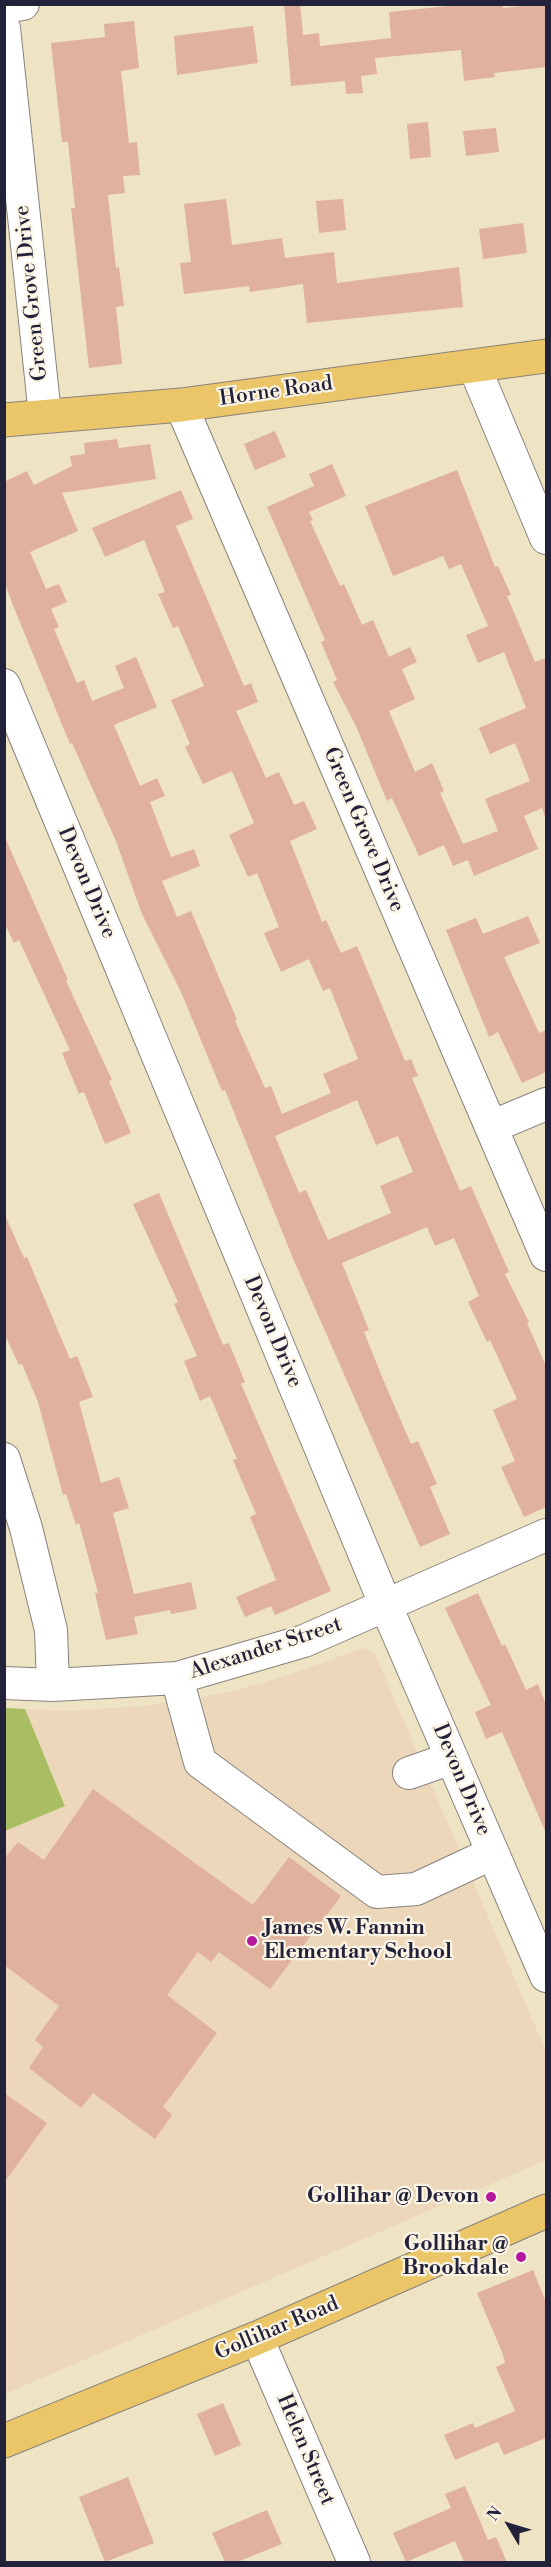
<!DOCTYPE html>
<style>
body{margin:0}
#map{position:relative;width:551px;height:2567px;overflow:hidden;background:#eee3c2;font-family:"Libre Bodoni",serif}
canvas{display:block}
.frame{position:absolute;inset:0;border:6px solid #22223b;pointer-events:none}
.north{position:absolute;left:479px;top:2495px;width:60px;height:60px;-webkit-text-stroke:4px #fcf5e5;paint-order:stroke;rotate:308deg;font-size:16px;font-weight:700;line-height:24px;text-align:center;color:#22223b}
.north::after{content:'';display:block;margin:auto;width:21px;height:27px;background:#22223b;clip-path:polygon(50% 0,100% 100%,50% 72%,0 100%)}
</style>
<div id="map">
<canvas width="551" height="2567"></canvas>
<div class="frame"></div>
<div class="north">N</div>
</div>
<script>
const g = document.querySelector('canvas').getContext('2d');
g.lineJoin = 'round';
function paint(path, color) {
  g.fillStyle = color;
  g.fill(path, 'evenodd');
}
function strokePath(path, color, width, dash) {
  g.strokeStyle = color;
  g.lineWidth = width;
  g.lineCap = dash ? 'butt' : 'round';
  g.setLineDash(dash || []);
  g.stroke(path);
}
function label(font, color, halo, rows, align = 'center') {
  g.font = font + ' "Libre Bodoni",serif';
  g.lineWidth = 4.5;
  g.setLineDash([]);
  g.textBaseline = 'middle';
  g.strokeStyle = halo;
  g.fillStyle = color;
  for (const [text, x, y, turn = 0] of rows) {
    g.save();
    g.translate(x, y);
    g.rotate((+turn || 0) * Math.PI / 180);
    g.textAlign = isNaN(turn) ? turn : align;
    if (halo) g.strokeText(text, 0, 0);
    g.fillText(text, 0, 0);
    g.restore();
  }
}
paint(new Path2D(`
 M363,1648L374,1652L546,2051V2160L5,2394V1831L65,1805L25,1709L68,1711L144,1706L225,1693L283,1677Z`), '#edd7bb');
paint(new Path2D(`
 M5,1708L25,1709L65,1806L5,1831Z`), '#a9be62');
paint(new Path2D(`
 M284,4H300L303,35L319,33L320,46L391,38L389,12L469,4H502L503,8L546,4V67L494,73L495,77L464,81L461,50L375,58L377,74L361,76L363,93L346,94L345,81L291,86Z
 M134,21L139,68L121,71L129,143L137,142L140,175L123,176L125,193L108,195L116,268L119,267L124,306L116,307L122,364L89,368L71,208H75L68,142H62L51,43L105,37L104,24Z
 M253,26L258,63L177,75L174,36Z
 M428,122L431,157L410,159L407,124Z
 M496,128L499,152L466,156L463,131Z
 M226,199L232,245L282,238L285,258L334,252L337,283L459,267L463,307L307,323L303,284L250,292L249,286L184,294L180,263L191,262L184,204Z
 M343,199L346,230L319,233L316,201Z
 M523,223L527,253L483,259L479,229Z
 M275,431L286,457L255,470L244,444Z
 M117,439L119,448L150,444L156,479L62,493L78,531L30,552L46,589L59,584L67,602L51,609L59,627L54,629L77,683L84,680L92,701L124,688L115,666L136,657L157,707L114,725L140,786L157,778L165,796L150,802L171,857L194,849L200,866L162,881L177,917L191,911L237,1020L235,1021L265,1088L271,1086L282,1114L331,1093L323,1074L358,1059L330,988L323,991L309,959L281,972L264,933L279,927L257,873L248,877L229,835L254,823L232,771L203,784L185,747L190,744L171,700L204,686L178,626L173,628L158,594L165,592L144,540L105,557L92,528L181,490L193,519L176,526L244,686L251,683L258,702L236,711L266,778L279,772L294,805L304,801L317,829L290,841L322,922L326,920L341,953L357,946L405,1061L411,1059L418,1076L412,1078L460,1191L471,1186L509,1272L505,1274L529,1322L527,1323L546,1366V1507L524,1517L501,1467L515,1461L493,1410L517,1399L490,1340L487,1342L468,1302L479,1296L454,1238L435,1246L427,1227L342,1263L369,1330L364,1332L385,1384L411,1444L418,1441L437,1484L430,1487L450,1534L420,1547L292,1256L225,1090L222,1091L181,992L142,914L116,841L72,743L70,744L12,603L4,580V482L27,471L34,485L72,466L70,456L85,454L84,443ZM357,1100L376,1145L398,1136L413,1172L380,1186L391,1213L328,1240L306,1190L299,1193L275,1136Z
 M332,464L346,496L309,512L313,520L310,521L340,586L344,584L362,625L373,620L389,657L410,647L417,662L402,669L415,699L389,711L415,772L432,763L444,791L440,793L463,844L498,831L485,799L530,781L515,743L490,754L479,728L526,708L504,652L478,663L466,635L488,626L461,564L449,569L443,556L393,576L365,506L457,470L495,567L498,566L511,595L507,596L535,662L546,658V819L542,808L524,816L538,849L474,876L468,860L453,866L444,845L419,856L392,798L387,801L356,726L333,682L337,680L321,642L325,640L267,507L314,486L309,474Z
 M4,835L68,980L66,981L112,1080L109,1081L131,1133L105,1144L84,1092L79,1094L62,1053L70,1050L19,940L14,943L4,922Z
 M528,916L540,943L504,957L539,1033L546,1030V1072L522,1083L498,1032L489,1037L446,930L476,918L483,934Z
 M159,1193L223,1345L229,1343L245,1382L241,1384L331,1591L275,1615L271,1606L245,1617L236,1597L276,1580L250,1517L256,1514L233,1460L237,1459L210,1396L200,1401L184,1361L197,1356L174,1304L178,1302L133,1204Z
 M4,1213L24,1258L27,1257L70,1359L77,1356L93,1397L79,1402L101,1483L119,1477L129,1508L113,1513L134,1594L191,1582L197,1609L171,1614L170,1610L134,1617L138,1634L106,1640L95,1593H98L79,1523L76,1525L66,1494L63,1495L38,1402L22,1364L19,1365L4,1333Z
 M478,1593L502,1646L505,1644L526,1690L538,1684L546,1705V1833L502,1732L486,1739L475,1712L491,1705L445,1608Z
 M93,1789L253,1905L289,1857L341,1896L270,1989L219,1952L211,1962L198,1952L167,1995L217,2033L163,2107L172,2115L155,2139L93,2093L81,2108L29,2068L43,2047L35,2040L59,2006L4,1965V1859L18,1842L44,1860Z
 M4,2093L47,2123L4,2183Z
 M533,2270L546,2302V2438L504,2455L498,2442L455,2460L444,2435L473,2423L475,2428L515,2411L496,2367L505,2363L502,2352L477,2293Z
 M223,2403L241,2445L215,2456L197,2414Z
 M128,2477L154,2543L105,2562L79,2497Z
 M465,2486L488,2540L496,2537L507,2562H464L455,2541L406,2562L393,2533L451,2508L445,2494Z
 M267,2510L282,2544L237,2562H225L212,2533Z`), '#e0b19d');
const minor = new Path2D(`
 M4,7L23,4
 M4,28L45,415
 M474,366L546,538
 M181,405L546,1255
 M4,685L386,1606L546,1976
 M491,1127L546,1104
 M4,1459L26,1528L51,1630L53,1685
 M177,1678L200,1762L377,1892L416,1889L493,1853
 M4,1683L53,1685L177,1678L304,1641L546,1535
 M409,1773L452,1758
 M257,2338L354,2562`);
const major = new Path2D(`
 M4,420L181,405L546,356
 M4,2441L257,2338L546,2211`);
strokePath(minor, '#88827e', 34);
strokePath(major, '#88827e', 35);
strokePath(minor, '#fff', 32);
strokePath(major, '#ebc669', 33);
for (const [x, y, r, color] of [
 [252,1941,6,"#b5179e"],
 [491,2197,6,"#b5179e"],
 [521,2257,6,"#b5179e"]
]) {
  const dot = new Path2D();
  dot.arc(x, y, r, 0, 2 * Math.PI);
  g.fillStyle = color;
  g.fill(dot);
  strokePath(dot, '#fcf5e5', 2);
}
label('21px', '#22223b', '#fcf5e5', [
 ["Green Grove Drive",32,293,-96],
 ["Horne Road",276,392,-8],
 ["Green Grove Drive",363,830,67],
 ["Devon Drive",86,883,67],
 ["Devon Drive",272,1332,67],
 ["Alexander Street",266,1649,-18],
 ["Devon Drive",461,1780,67],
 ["Gollihar Road",277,2329,-23],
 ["Helen Street",305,2450,67]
]);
label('bold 21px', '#22223b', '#fcf5e5', [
 ["James W. Fannin",264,1929,"left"],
 ["Elementary School",264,1953,"left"],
 ["Gollihar @ Devon",479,2197],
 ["Gollihar @",509,2245],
 ["Brookdale",509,2269]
], 'right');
</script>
